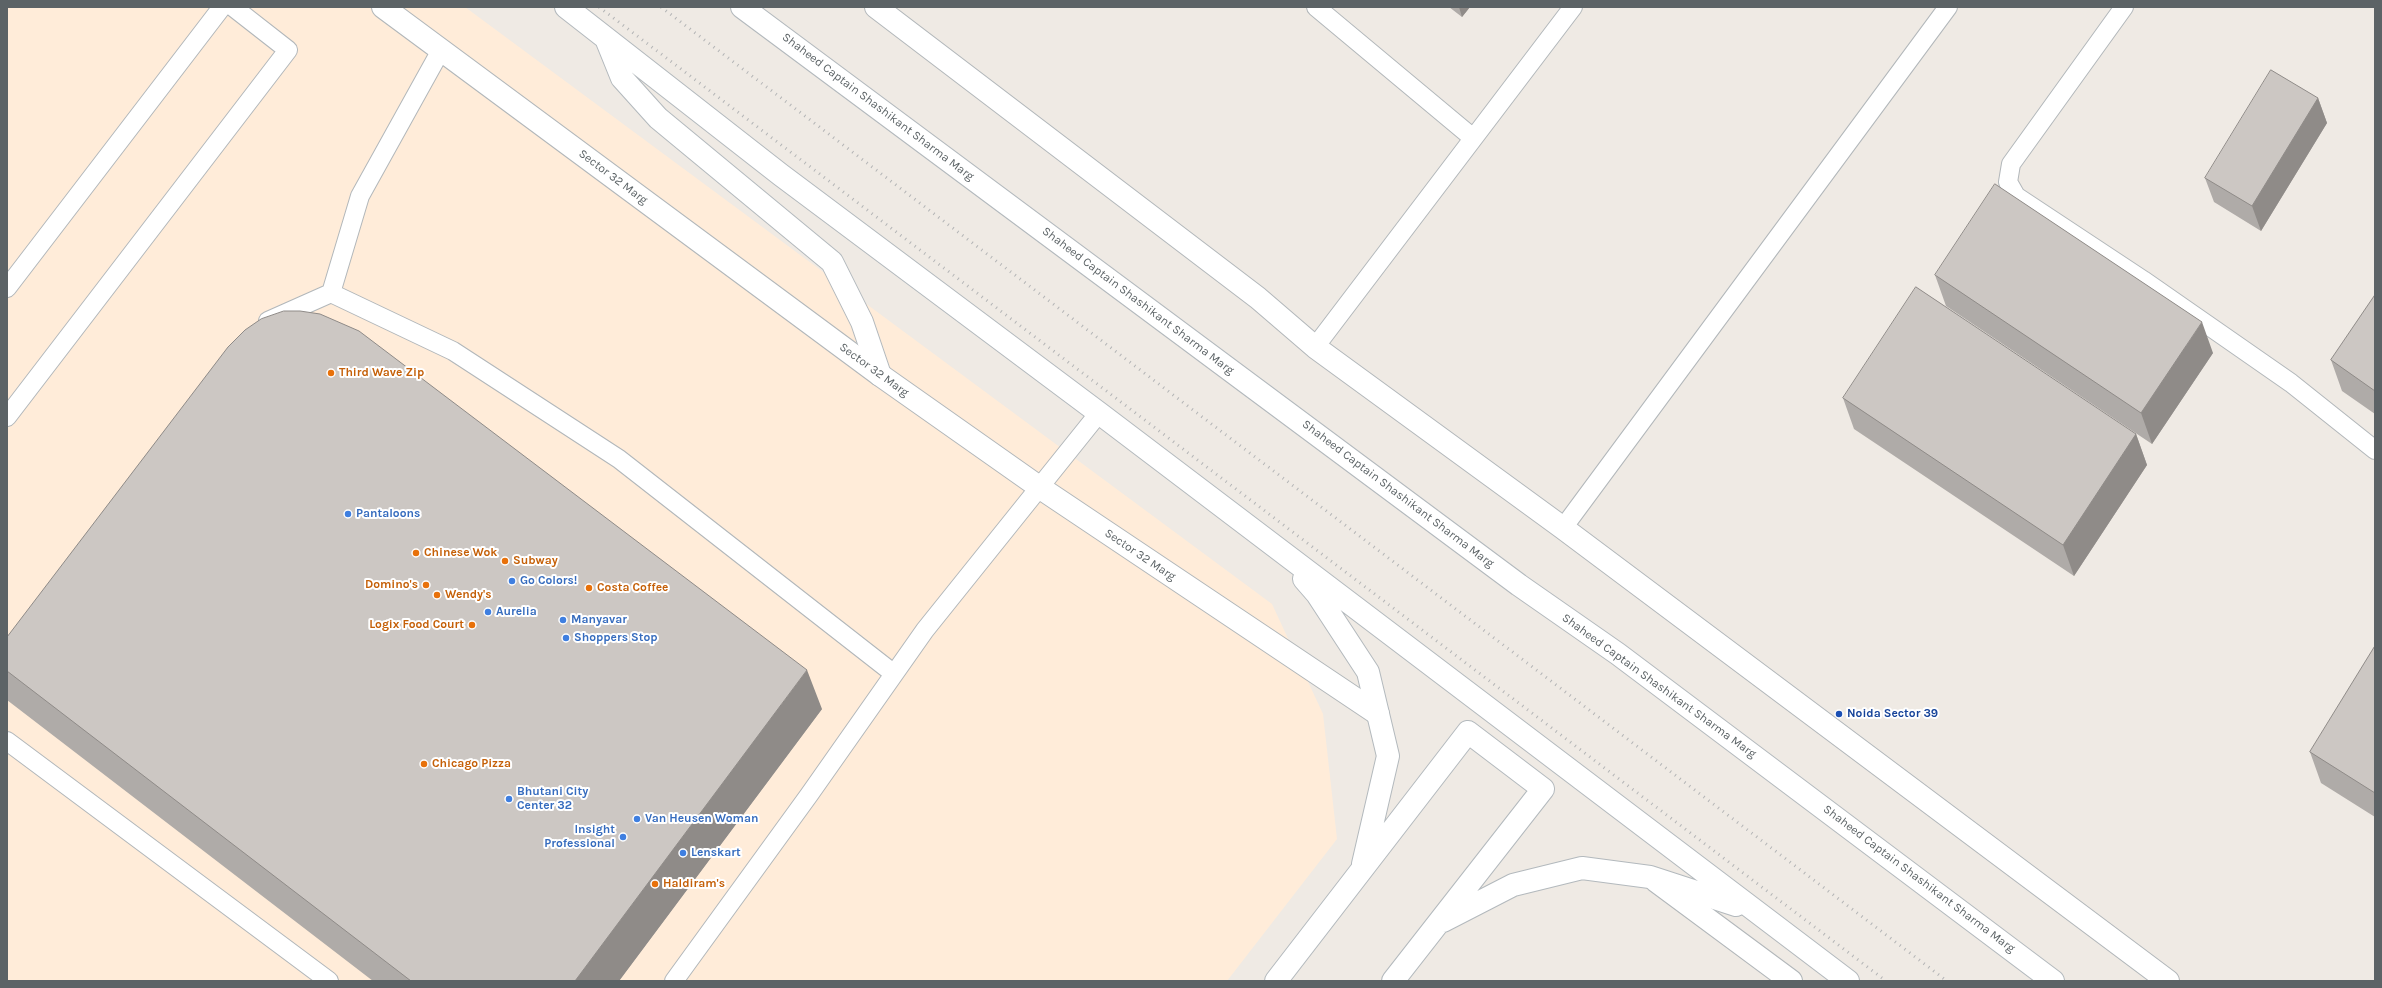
<!DOCTYPE html>
<style>
body{margin:0}
#map{position:relative;width:2382px;height:988px;overflow:hidden;background:#efeae4;font-family:Karla,sans-serif}
canvas{display:block}
.frame{position:absolute;inset:0;border:8px solid #5c6366;pointer-events:none}
</style>
<div id="map">
<canvas width="2382" height="988"></canvas>
<div class="frame"></div>
</div>
<script>
const g = document.querySelector('canvas').getContext('2d');
g.lineJoin = 'round';
function paint(path, color) {
  g.fillStyle = color;
  g.fill(path, 'evenodd');
}
function strokePath(path, color, width, dash) {
  g.strokeStyle = color;
  g.lineWidth = width;
  g.lineCap = dash ? 'butt' : 'round';
  g.setLineDash(dash || []);
  g.stroke(path);
}
function label(font, color, halo, rows, align = 'center') {
  g.font = font + ' Karla,sans-serif';
  g.lineWidth = 4;
  g.setLineDash([]);
  g.textBaseline = 'middle';
  g.strokeStyle = halo;
  g.fillStyle = color;
  for (const [text, x, y, turn = 0] of rows) {
    g.save();
    g.translate(x, y);
    g.rotate((+turn || 0) * Math.PI / 180);
    g.textAlign = isNaN(turn) ? turn : align;
    if (halo) g.strokeText(text, 0, 0);
    g.fillText(text, 0, 0);
    g.restore();
  }
}
paint(new Path2D(`
 M7,7H465L1272,604L1323,714L1337,839L1227,981H7Z`), '#ffecd9');
const service = new Path2D(`
 M1316,7L1473,138
 M2124,7L2011,164L2008,182L2016,196L2143,280L2291,383L2375,450
 M7,288L222,7
 M331,293L453,351L619,459L893,673
 M268,321L331,293L360,196L441,50
 M1315,347L1573,7
 M7,417L288,50L233,7
 M1563,528L1948,7
 M7,741L329,981
 M674,981L809,795L925,630L1099,413`);
const minor = new Path2D(`
 M383,7L880,375L1039,487L1378,714
 M1656,881L1791,981`);
const tertiary = new Path2D(`
 M876,7L1258,298L1315,347L1563,528L2168,981`);
const secondary = new Path2D(`
 M566,7L781,175L1099,413L1848,981
 M742,7L1519,585L1618,654L2053,981
 M607,41L622,78L658,118L832,262L862,322L880,375
 M1304,579L1317,594L1368,672L1388,756L1363,864
 M1443,921L1513,885L1582,868L1650,877L1736,905
 M1276,981L1468,732L1543,789L1393,981`);
strokePath(service, '#b2b7ba', 20);
strokePath(minor, '#b2b7ba', 24);
strokePath(tertiary, '#b2b7ba', 24);
strokePath(secondary, '#b3b9bd', 24);
strokePath(service, '#fff', 18);
strokePath(minor, '#fff', 22);
strokePath(tertiary, '#fff', 22);
strokePath(secondary, '#fff', 22);
strokePath(new Path2D(`
 M599,7L1886,981
 M661,7L1947,981`), '#b3b4b5', 3, [1, 5]);
paint(new Path2D(`
 M1449,7H1470L1462,17Z
 M2318,98L2327,123L2261,231L2214,202L2205,178Z
 M1935,275L2213,353L2152,444L1946,306Z
 M2375,295V414L2342,391L2331,360Z
 M1843,398L2136,434L2147,465L2074,576L1854,429Z
 M7,637L822,709L619,981H373L7,700Z
 M2375,646V817L2321,783L2310,752Z`), '#afaba8');
paint(new Path2D(`
 M1459,7H1470L1462,17Z
 M2318,98L2327,123L2261,231L2252,206Z
 M2202,322L2213,353L2152,444L2141,413Z
 M2136,434L2147,465L2074,576L2063,545Z
 M807,670L822,709L619,981H575Z`), '#8f8b88');
const building = new Path2D(`
 M2271,70L2318,98L2252,206L2205,178Z
 M1995,184L2202,322L2141,413L1935,275Z
 M1916,287L2136,434L2063,545L1843,398Z
 M2375,295V391L2331,360Z
 M284,311H300L320,314L359,331L807,670L575,981H411L7,671V637L228,347L245,330L261,319Z
 M2375,646V793L2310,752Z`);
paint(building, '#ccc7c3');
strokePath(building, '#8f8b88', 1);
for (const [x, y, r, color] of [
 [331,373,4,"#e8710a"],
 [348,514,4,"#3f7fe0"],
 [416,553,4,"#e8710a"],
 [505,561,4,"#e8710a"],
 [512,581,4,"#3f7fe0"],
 [426,585,4,"#e8710a"],
 [589,588,4,"#e8710a"],
 [437,595,4,"#e8710a"],
 [488,612,4,"#3f7fe0"],
 [563,620,4,"#3f7fe0"],
 [472,625,4,"#e8710a"],
 [566,638,4,"#3f7fe0"],
 [1839,714,4,"#1a4fb4"],
 [424,764,4,"#e8710a"],
 [509,799,4,"#3f7fe0"],
 [637,819,4,"#3f7fe0"],
 [623,837,4,"#3f7fe0"],
 [683,853,4,"#3f7fe0"],
 [655,884,4,"#e8710a"]
]) {
  const dot = new Path2D();
  dot.arc(x, y, r, 0, 2 * Math.PI);
  g.fillStyle = color;
  g.fill(dot);
  strokePath(dot, '#fff', 1.5);
}
label('12px', '#5c6366', '#fff', [
 ["Shaheed Captain Shashikant Sharma Marg",878,107,37],
 ["Sector 32 Marg",613,177,37],
 ["Shaheed Captain Shashikant Sharma Marg",1138,301,37],
 ["Sector 32 Marg",874,370,36],
 ["Shaheed Captain Shashikant Sharma Marg",1398,494,37],
 ["Sector 32 Marg",1140,555,34],
 ["Shaheed Captain Shashikant Sharma Marg",1659,686,36],
 ["Shaheed Captain Shashikant Sharma Marg",1919,879,37]
]);
label('bold 12px', '#c56008', '#fff', [
 ["Third Wave Zip",339,373],
 ["Chinese Wok",424,553],
 ["Subway",513,561],
 ["Domino's",418,585,"right"],
 ["Costa Coffee",597,588],
 ["Wendy's",445,595],
 ["Logix Food Court",464,625,"right"],
 ["Chicago Pizza",432,764],
 ["Haldiram's",663,884]
], 'left');
label('bold 12px', '#366cbe', '#fff', [
 ["Pantaloons",356,514],
 ["Go Colors!",520,581],
 ["Aurelia",496,612],
 ["Manyavar",571,620],
 ["Shoppers Stop",574,638],
 ["Bhutani City",517,792],
 ["Center 32",517,806],
 ["Van Heusen Woman",645,819],
 ["Insight",615,830,"right"],
 ["Professional",615,844,"right"],
 ["Lenskart",691,853]
], 'left');
label('bold 12px', '#164399', '#fff', [
 ["Noida Sector 39",1847,714]
], 'left');
</script>
